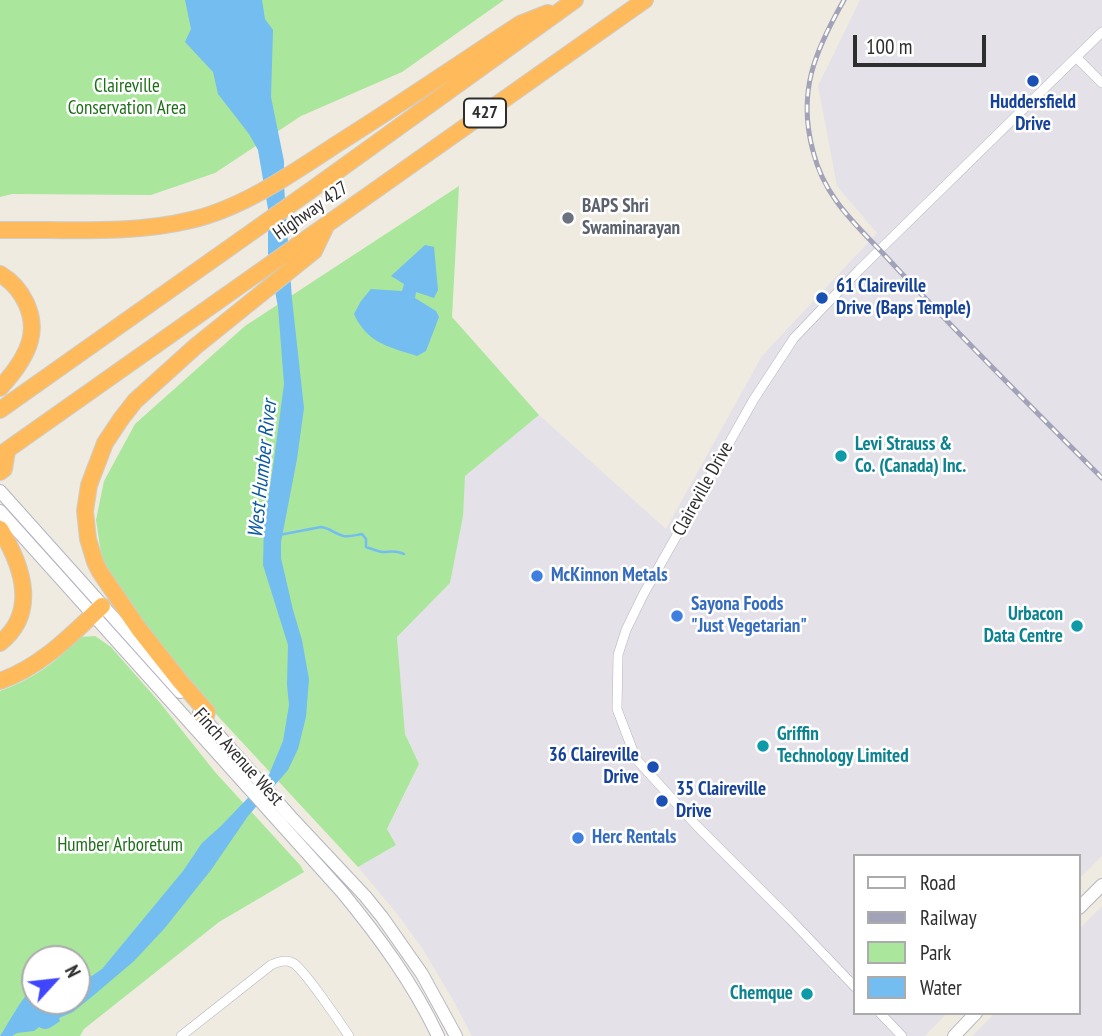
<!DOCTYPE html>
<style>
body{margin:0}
#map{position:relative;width:1102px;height:1036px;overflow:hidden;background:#efebe0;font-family:"PT Sans Narrow",sans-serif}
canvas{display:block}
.legend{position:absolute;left:853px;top:854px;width:228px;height:161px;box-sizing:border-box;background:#fff;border:2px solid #ababab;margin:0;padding:9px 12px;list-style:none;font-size:21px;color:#2e2e2e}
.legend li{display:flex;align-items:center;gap:14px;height:35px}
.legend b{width:35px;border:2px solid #ababab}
.north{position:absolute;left:21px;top:945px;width:70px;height:70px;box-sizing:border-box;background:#fff;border:2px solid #ababab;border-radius:50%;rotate:63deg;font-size:19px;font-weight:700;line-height:28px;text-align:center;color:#2e2e2e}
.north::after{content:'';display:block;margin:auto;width:24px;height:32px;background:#3f46fd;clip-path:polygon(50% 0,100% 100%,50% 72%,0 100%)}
.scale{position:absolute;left:853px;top:35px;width:133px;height:32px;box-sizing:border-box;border:4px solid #2e2e2e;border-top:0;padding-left:9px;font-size:21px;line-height:24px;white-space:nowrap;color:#2e2e2e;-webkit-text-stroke:5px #fff;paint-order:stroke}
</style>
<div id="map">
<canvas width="1102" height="1036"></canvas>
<ul class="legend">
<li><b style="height:9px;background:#fff"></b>Road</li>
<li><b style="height:9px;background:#a2a2b8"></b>Railway</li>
<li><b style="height:19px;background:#abe69d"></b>Park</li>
<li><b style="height:19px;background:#73bdf1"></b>Water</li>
</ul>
<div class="north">N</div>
<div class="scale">100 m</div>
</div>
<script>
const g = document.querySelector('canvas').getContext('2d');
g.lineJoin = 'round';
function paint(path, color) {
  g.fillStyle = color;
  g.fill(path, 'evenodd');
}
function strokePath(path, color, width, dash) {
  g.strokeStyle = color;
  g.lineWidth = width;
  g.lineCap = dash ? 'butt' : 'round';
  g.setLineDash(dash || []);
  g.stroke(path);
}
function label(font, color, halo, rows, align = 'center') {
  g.font = font + ' "PT Sans Narrow",sans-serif';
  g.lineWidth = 5;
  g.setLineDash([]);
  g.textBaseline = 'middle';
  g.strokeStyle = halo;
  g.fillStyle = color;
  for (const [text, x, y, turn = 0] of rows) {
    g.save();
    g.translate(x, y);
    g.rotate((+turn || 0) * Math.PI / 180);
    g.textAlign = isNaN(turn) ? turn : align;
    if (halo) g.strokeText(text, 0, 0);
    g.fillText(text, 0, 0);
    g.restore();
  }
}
paint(new Path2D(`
 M860,0H1102V856L1079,879V856H855V1013H947L925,1036H472L453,1000L422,948L398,915L358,867L396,845L387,830L419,764L405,734L397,637L450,583L465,476L539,415L666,529L762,356L877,233L837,186L818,86Z
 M1102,906V1036H972L995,1013H1079V929Z`), '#e4e1e8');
paint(new Path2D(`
 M0,0H504L402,72L301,116L215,173L151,195L12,194L0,197Z
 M459,186L452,317L539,415L465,476L463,516L450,583L397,637L405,734L419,764L387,829L396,845L358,867L189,685L143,626L102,560L96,520L104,481L135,424L245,326Z
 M95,636L111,647L161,704L215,772L300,865L304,872L219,922L84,1029L80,1036H0V691C31,680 58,662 79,637ZM35,959H77V1001H35Z`), '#abe69d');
paint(new Path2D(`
 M185,0H262L265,19L273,30L271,97L284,161V185L292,299L304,408L297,459L281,542V558L293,610L302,640L309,679L306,717L298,749L288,770L248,816L211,870L164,929L134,961L94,995L73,1012L59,1018L60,1021C53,1026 47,1032 39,1027L34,1031L17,1033L12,1036H0C11,1019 19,1002 34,986H35V1001H77V986L102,969L183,871L202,843L221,826L268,777L283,741L289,705L287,685L288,645L263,565L264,523L273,467L284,384L278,307L268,254V209L258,150L249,134L218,94L213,72L185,42L191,29Z
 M425,245L434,247L438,290L434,298L416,292L415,298L436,311L439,317L426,351L417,356C389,347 367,343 354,314L361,301L371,289L402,291L404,284L391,276Z`), '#73bdf1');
strokePath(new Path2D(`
 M279,535L321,527C330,528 335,534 344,536C350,537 356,535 362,534L366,539V547C372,549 377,551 382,552C391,552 396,550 404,554`), '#73bdf1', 2.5);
const street = new Path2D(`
 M1077,58L1102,83
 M855,987L790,919L696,825L636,759L617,709L618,655L626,630L643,595L754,399L794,338L859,270L1102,32
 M880,1013L902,1036
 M181,1036L271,965C278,962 285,959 293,963C303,968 341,1024 349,1036`);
const secondary = new Path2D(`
 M0,491L180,692
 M0,511L342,892C379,937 413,983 438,1036
 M199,713L290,816L365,896L382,917L422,974L456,1036
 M1079,908L1102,885
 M954,1036L976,1013`);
const highway = new Path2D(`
 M0,230C62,229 130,235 191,220C243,208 293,173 337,144C399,105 459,64 520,24L548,13
 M0,274C22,287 37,315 30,341C25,359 12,375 0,388
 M0,410L314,188L575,0
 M0,455L645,0
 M0,472L4,469L7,451
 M0,529C22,565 39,612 0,643
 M0,681C41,667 71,635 102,606
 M205,720L207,712L180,681L139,629L100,572L95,562L88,539L85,511L89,485L105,443L121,419L135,401L196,346L314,251L325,228`);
strokePath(street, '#b4b4c1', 10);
strokePath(secondary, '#b4b4c1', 14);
strokePath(highway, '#cdcdcd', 18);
strokePath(street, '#fff', 9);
strokePath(secondary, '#fff', 12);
strokePath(highway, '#ffbb5b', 16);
const rail = new Path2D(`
 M844,0C815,51 797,92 813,151C825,200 858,226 891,262C960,336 1031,407 1102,478`);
strokePath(rail, '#a2a2b8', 5);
strokePath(rail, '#fff', 2.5, [8]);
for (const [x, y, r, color] of [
 [1033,81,7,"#1a4fb4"],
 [568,218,7,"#6b7280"],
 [822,298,7,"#1a4fb4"],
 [841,456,7,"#0f9aa8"],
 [537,576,7,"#3f7fe0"],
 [677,616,7,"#3f7fe0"],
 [1077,626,7,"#0f9aa8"],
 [763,746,7,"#0f9aa8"],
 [653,767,7,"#1a4fb4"],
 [662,801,7,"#1a4fb4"],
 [578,838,7,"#3f7fe0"],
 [807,994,7,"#0f9aa8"]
]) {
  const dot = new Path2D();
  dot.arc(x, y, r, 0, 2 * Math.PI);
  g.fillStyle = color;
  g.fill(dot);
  strokePath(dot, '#fff', 2.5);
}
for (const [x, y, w] of [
 [485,113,42]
]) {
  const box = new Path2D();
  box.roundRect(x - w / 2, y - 14.5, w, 29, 5);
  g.fillStyle = '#fff';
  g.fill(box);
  strokePath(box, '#2e2e2e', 2);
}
label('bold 18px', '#2e2e2e', null, [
 ["427",485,113]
]);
label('19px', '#1f6f1a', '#fff', [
 ["Claireville",127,87],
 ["Conservation Area",127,109],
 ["Humber Arboretum",120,846]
]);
label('bold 19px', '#164399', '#fff', [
 ["Huddersfield",1033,103,"center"],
 ["Drive",1033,125,"center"],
 ["61 Claireville",836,287],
 ["Drive (Baps Temple)",836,309],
 ["36 Claireville",639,756,"right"],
 ["Drive",639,778,"right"],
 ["35 Claireville",676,790],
 ["Drive",676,812]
], 'left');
label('bold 19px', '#5b616d', '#fff', [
 ["BAPS Shri",582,207],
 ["Swaminarayan",582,229]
], 'left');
label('19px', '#2e2e2e', '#fff', [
 ["Highway 427",311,211,-35],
 ["Claireville Drive",703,489,-61],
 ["Finch Avenue West",238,757,48]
]);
label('bold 19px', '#0d838f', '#fff', [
 ["Levi Strauss &",855,445],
 ["Co. (Canada) Inc.",855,467],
 ["Urbacon",1063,615,"right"],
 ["Data Centre",1063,637,"right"],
 ["Griffin",777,735],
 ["Technology Limited",777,757],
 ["Chemque",793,994,"right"]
], 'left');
label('bold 19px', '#366cbe', '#fff', [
 ["McKinnon Metals",551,576],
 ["Sayona Foods",691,605],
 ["\"Just Vegetarian\"",691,627],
 ["Herc Rentals",592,838]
], 'left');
label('italic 21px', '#0b59a4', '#fff', [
 ["West Humber River",263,469,-84]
]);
</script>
